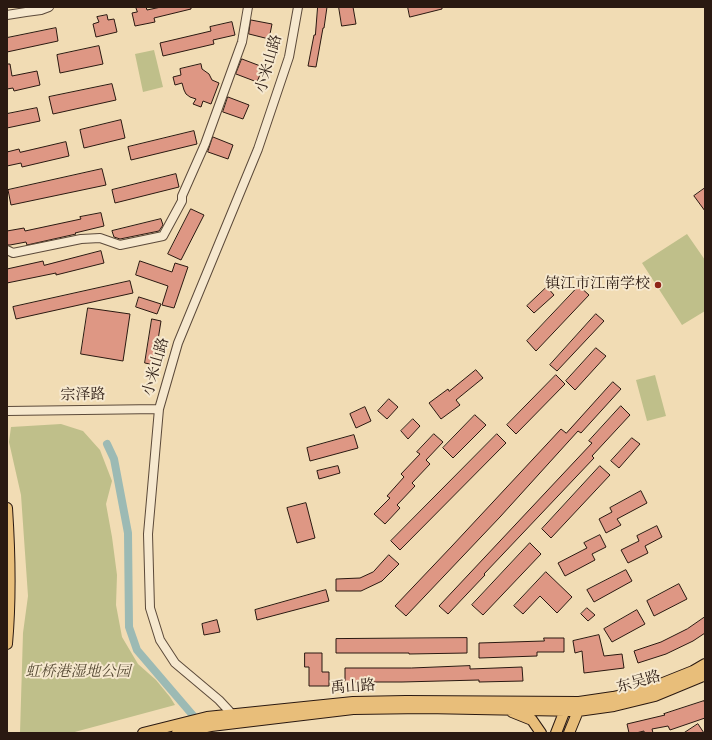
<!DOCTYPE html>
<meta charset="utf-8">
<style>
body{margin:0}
#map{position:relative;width:712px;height:740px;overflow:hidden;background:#f1dcb4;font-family:"IM FELL DW Pica",serif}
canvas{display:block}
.frame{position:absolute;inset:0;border:8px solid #2a1911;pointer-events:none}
</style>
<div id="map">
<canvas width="712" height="740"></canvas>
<div class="frame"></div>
</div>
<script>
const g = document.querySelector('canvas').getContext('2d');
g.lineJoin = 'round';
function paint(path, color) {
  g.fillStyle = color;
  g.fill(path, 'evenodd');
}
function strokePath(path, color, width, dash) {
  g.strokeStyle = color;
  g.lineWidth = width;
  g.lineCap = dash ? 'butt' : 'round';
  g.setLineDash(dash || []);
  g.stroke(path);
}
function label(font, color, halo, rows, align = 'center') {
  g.font = font + ' "IM FELL DW Pica","Noto Serif SC",serif';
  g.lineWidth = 4;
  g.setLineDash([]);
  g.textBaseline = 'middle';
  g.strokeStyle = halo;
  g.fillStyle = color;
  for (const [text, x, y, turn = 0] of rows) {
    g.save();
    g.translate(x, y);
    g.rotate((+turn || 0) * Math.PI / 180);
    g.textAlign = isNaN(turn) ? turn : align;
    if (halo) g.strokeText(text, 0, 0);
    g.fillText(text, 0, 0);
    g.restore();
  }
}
paint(new Path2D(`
 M154,50L163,87L143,92L135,54Z
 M687,234L705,260V311L682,325L642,263Z
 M655,375L666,416L647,421L636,380Z
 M61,424L83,431L100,450L112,481L106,504L112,537L117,575L116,605L122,637L138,664L156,680L170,697L175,705L71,733H20L23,633L28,596L21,495L9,442L11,427Z`), '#bfbf8a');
strokePath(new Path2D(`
 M107,444L114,459L128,533L129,627L137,650L208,733`), '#9cbab4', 8);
const building = new Path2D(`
 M136,7H146L147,10L161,7H191V9L154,18L155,22L135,26L132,13L137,12Z
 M318,7H327L324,28H323L316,67L308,66L314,35H315Z
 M339,7H353L356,24L342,26Z
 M408,7H442V9L410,17Z
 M107,15L108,20L114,19L117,32L96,37L93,24L99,22L97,17Z
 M251,20L272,24L269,39L249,34Z
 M232,22L235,35L213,40L214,44L163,56L160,43L211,31L210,27Z
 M56,28L58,41L7,52V38Z
 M99,46L103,64L60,73L57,55Z
 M242,59L263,67L257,82L236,74Z
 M7,64H10L12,76L37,71L40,85L14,91L13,88L7,89Z
 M201,64L202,69L209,74L212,80L219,83L211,104L203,101L201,107L193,104L196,99L190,97L186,94L184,90L182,83L175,85L173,77L181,75L180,69Z
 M112,84L116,100L53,114L49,97Z
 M228,97L249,105L243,119L223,112Z
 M37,108L40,121L7,128V114Z
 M121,120L125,138L84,148L80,130Z
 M194,131L197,144L131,160L128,147Z
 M213,137L233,145L228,159L208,152Z
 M66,142L69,156L22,167L21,163L7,166V152L19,149L20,152Z
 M102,169L106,185L11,205L8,190Z
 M176,174L179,187L115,203L112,190Z
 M705,188V211L694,196Z
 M191,209L204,215L181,260L168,254Z
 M101,213L104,226L75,233L76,234L27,245L26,242L10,245H7V231L24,228L25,231L81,219L80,217Z
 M161,219L163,225L159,231L120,239L114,237L112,231Z
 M101,251L104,263L56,275V273L7,283V269L43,261L44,265Z
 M140,261L172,272L175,263L188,267L174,308L162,305L168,286L136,275Z
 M130,281L133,293L16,319L13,307Z
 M579,286L589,295L536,351L527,341Z
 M547,287L554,295L534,313L527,306Z
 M139,297L161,304L157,314L136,307Z
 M88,308L130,314L123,361L81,354Z
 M596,314L604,321L557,371L550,365Z
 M152,319L161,321L154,365L145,363Z
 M596,348L606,356L575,390L566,381Z
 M476,370L483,378L456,400L460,405L441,419L429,403L448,389L449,391Z
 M556,375L565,384L516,434L507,425Z
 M613,382L621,389L581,433L578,431L500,517L406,616L395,606L452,546L561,429L566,433Z
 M389,399L398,407L387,419L378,411Z
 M621,406L630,415L592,456L594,458L521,535L484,574L485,575L448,614L439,606L592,443L589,441Z
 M365,407L371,421L356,428L350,414Z
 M475,415L486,425L453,458L443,448Z
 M413,419L420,426L408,439L401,431Z
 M434,434L443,442L426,460L430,464L412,483L415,486L397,505L400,508L385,524L374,514L390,498L387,496L404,477L401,474L420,454L417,452Z
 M497,434L506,443L400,550L391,541Z
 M354,435L358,448L310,461L307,448Z
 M632,438L640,444L619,468L611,461Z
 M338,466L340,473L319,479L317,471Z
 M600,466L610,475L551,538L542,529Z
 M641,491L647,503L617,519L621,525L606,533L599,519L612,512L610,508Z
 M306,503L315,538L297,543L287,508Z
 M657,526L662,537L645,546L648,553L628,563L621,550L639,541L637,536Z
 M600,535L606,547L592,554L595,560L565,576L558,563L587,548L584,543Z
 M530,543L541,554L483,615L472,605Z
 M389,555L399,564L382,581L361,591H336V579L360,578L373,572Z
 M626,570L632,581L594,602L587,590Z
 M546,572L572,597L557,613L540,596L523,614L514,606Z
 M679,584L687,599L654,616L647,601Z
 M326,590L329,601L257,620L255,610Z
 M587,608L595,615L588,621L581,614Z
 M637,610L645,624L612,642L604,629Z
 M705,617V633L693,641L666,654L638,663L634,651L661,642L687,629Z
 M217,620L220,632L204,635L202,624Z
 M599,635L604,656L622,654L624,668L584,673L582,651L575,653L573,641Z
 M467,638V653L409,654V653H336V639Z
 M544,638H564V652H537V656L479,658V643L544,641Z
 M305,653H322V672H329V686H309V667H305Z
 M470,666V669L522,667L523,681L479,682V680L402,682H345V668H411Z
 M704,701L705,704V718L670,730L668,726L652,729L653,733H644V731L636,733H629L627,724L665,715L664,714Z
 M698,724L704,733H684Z`);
paint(building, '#de9784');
strokePath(building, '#2a1911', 1);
const minor = new Path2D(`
 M7,15L26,12L41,10L49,7
 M7,250L13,253L81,239L100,238L120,245L163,236L182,201V196L205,144L242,42L248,7
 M7,411L159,409
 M234,718L232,714L219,700L175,663L160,640L150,608L148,534L159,409L178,343L258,149L289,57L298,7`);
const major = new Path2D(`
 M7,508C10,553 11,599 7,644
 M512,712L532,720L541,733
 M143,733L207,717L353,702L406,701L579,702L613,697L648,689L693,671L705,664
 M177,733L211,726L353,709L425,708L578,711L614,706L655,696L701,677L705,675
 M556,733L565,710L567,704
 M569,733L578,711L579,704`);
strokePath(minor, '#5c4a3a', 10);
strokePath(major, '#2a1911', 12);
strokePath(minor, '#f6e8ce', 8);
strokePath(major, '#e8be7a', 10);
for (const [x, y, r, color] of [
 [658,285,4,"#8f2418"]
]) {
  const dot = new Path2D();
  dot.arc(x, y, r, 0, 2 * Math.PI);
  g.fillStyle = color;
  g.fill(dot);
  strokePath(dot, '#f6e8ce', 1.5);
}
label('15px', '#2a1911', '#f6e8ce', [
 ["小米山路",270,64,-74],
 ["小米山路",157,367,-74],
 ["宗泽路",83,396,-1],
 ["东吴路",639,683,-16],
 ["禹山路",353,688,-4]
]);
label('15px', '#2a1911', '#f6e8ce', [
 ["镇江市江南学校",650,285]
], 'right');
label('italic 15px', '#574b35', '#f6e8ce', [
 ["虹桥港湿地公园",78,673]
]);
</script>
